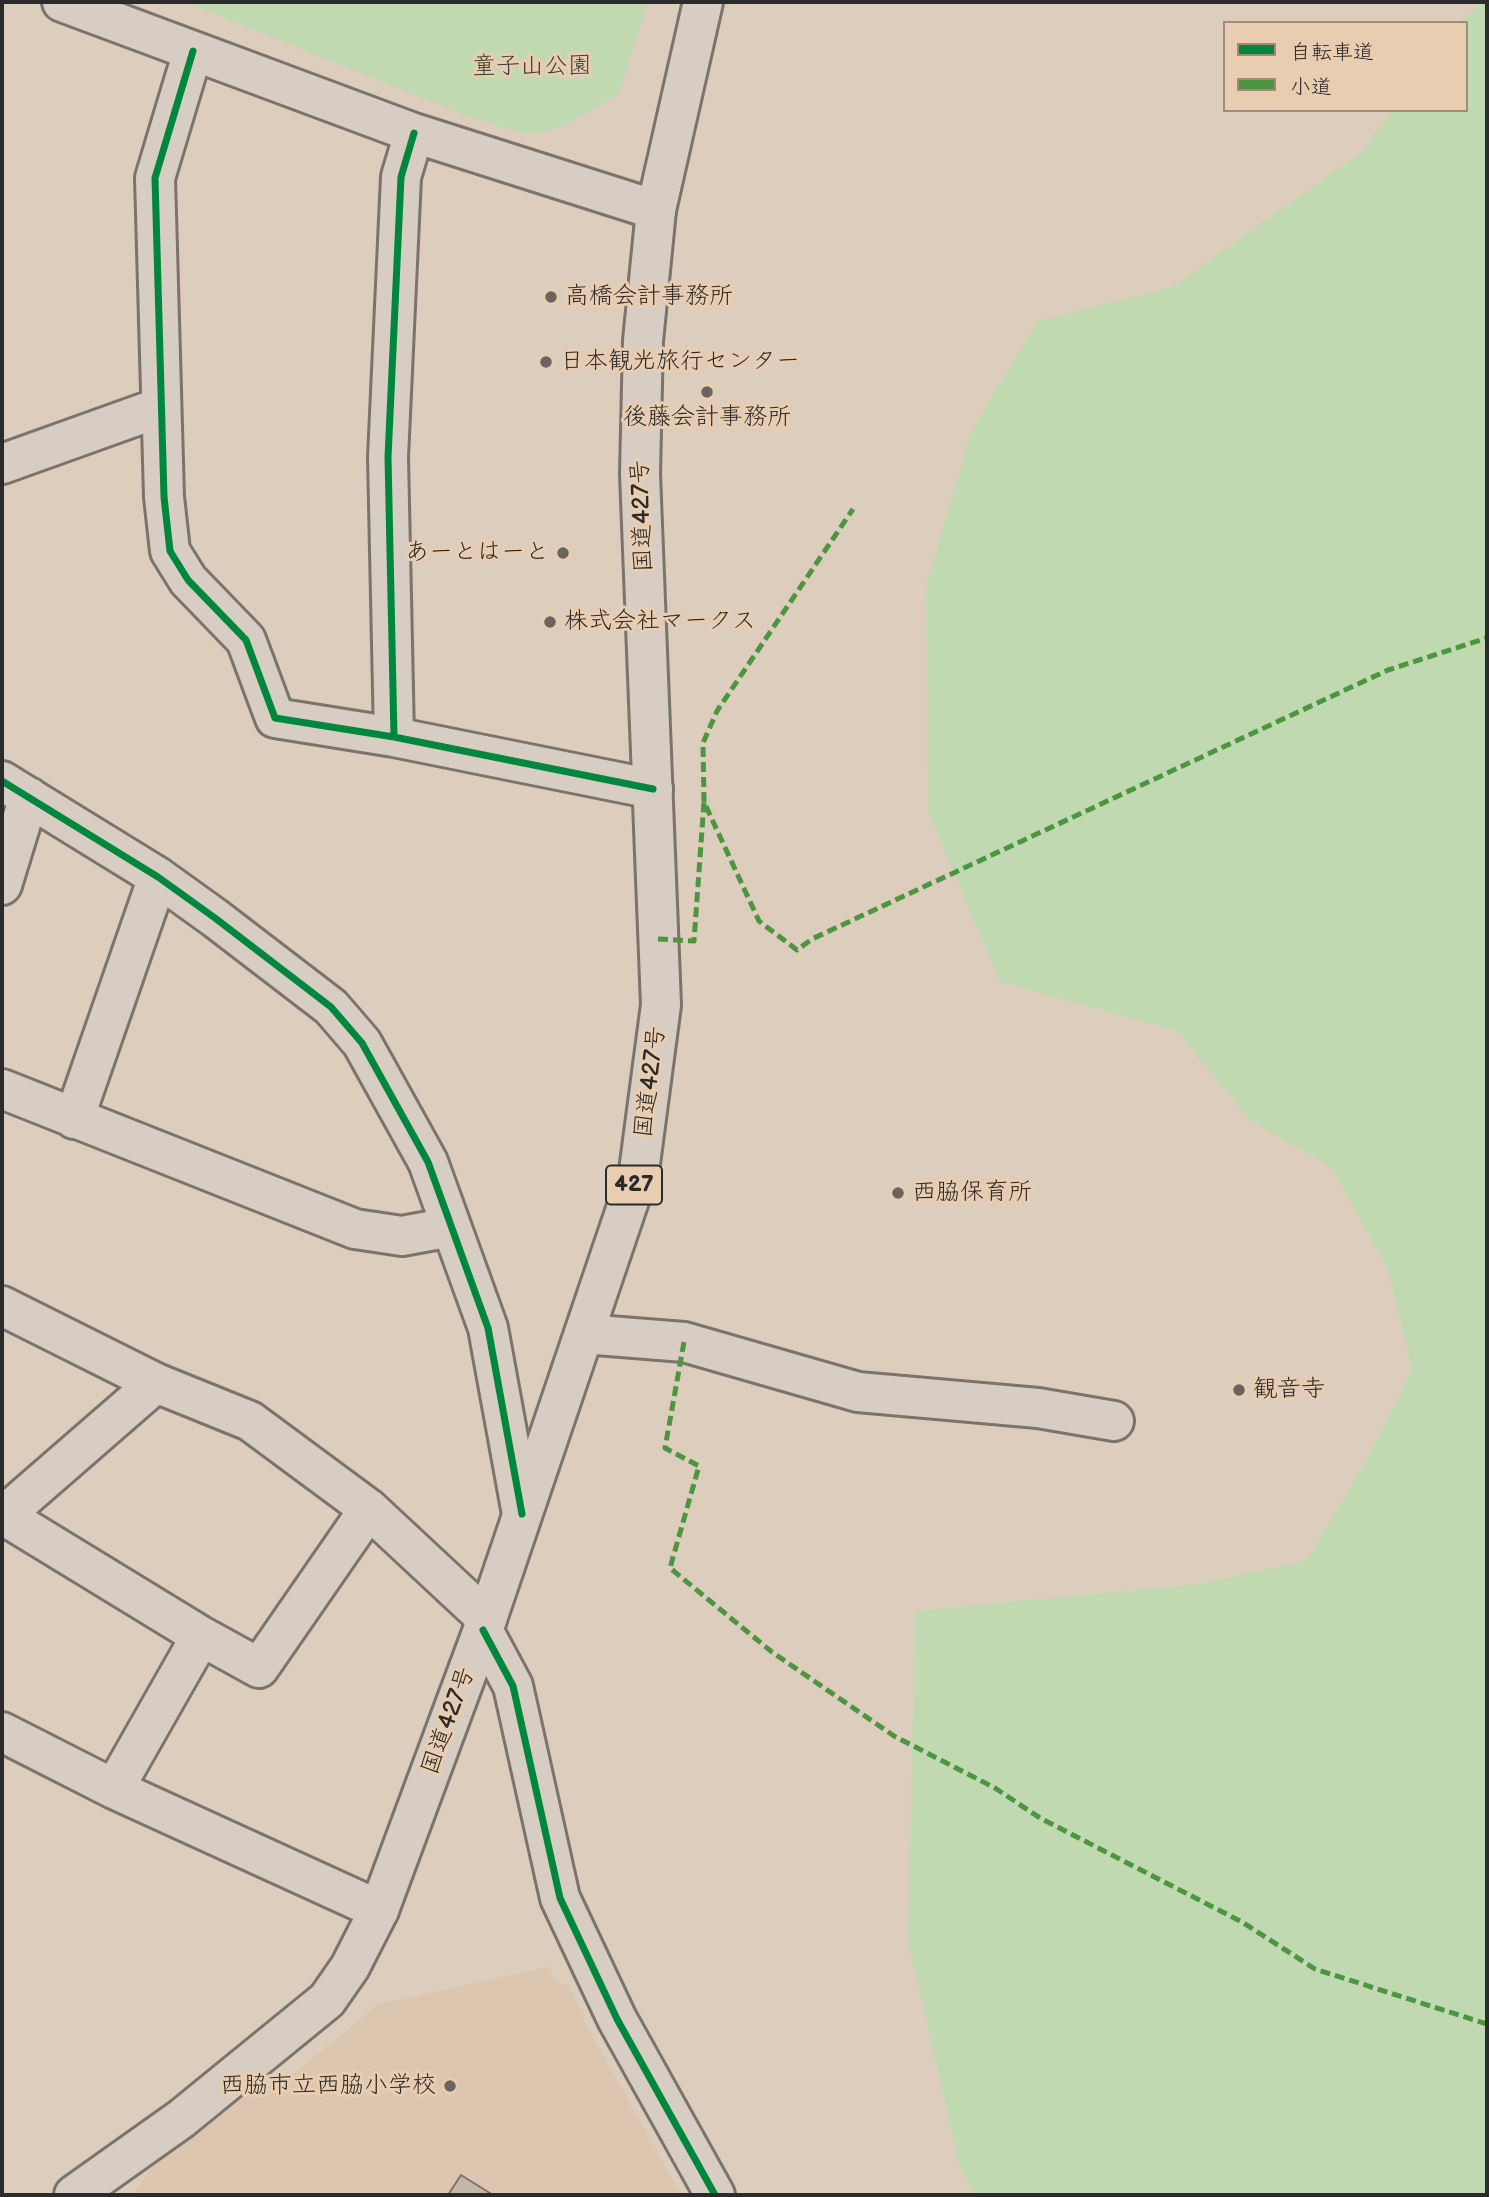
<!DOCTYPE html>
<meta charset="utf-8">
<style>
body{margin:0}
#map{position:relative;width:1489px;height:2197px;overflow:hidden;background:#dccdbd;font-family:"Balsamiq Sans","Klee One",sans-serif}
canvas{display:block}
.frame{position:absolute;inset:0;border:4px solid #2b2b2b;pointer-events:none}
.legend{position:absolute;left:1223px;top:21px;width:245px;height:91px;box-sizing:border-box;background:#e9cdb0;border:2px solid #9d8c7b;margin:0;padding:9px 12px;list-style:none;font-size:21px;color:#2b2b2b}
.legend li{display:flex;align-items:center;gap:14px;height:35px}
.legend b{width:35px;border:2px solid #9d8c7b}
</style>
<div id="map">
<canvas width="1489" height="2197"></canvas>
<div class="frame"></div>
<ul class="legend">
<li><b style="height:9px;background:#00873e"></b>自転車道</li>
<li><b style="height:9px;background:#4d9640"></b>小道</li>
</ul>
</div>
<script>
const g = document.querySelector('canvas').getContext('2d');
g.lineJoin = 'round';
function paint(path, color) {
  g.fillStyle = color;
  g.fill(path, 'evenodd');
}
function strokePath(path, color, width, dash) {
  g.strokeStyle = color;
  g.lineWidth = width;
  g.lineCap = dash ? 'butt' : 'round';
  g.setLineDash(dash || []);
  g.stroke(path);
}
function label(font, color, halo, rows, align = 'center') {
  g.font = font + ' "Balsamiq Sans","Klee One",sans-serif';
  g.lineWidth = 6;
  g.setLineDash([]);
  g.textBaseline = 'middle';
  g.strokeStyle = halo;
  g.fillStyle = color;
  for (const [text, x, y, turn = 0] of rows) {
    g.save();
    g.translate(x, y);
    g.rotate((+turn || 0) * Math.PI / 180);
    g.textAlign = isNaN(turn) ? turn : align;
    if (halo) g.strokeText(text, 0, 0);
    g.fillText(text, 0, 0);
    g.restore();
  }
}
paint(new Path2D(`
 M548,1967L556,1982L568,1985L584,2014V2021L681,2195H133L150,2169L264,2081L274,2090L369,2012L375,2005Z`), '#ddc6af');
paint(new Path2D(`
 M185,2H648L619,94L561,128L527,134L472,118Z
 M1482,2H1487V2195H976L961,2171L908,1942L915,1611L1198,1584L1307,1560L1363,1466L1412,1370L1387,1268L1331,1167L1250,1121L1177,1031L1000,982L928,811L926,585L972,429L1038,321L1172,287L1363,151L1392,110H1466V23H1458Z`), '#c1d9b1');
const building = new Path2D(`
 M461,2175L493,2195H448Z`);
paint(building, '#c4b7aa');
strokePath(building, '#7b746d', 2);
const minor = new Path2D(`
 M62,2L414,133L656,210
 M193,51L155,178L164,497L170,551L188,580L246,640L275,718L394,737L653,789
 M2,464L161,407
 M394,737L388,457L401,177L414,133
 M2,781L158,877L215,918L331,1007L362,1043L428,1162L488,1328L522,1514
 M2,885L29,797
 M2,1089L355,1229L402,1236L451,1227
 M74,1119L158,877
 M2,1306L156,1383L250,1421L369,1509L487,1619
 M584,1334L684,1342L858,1392L1038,1408L1114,1421
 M3,1515L201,1636L259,1668L369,1509
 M2,1517L156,1383
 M483,1630L513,1686L560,1898L617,2019L715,2195
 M2,1732L114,1789L379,1910
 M114,1789L201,1636`);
const trunk = new Path2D(`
 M74,2195L181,2119L327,2000L350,1967L379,1910L487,1619L639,1171L661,1005L640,474L643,341L656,210L703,2`);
strokePath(minor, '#7b746d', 44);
strokePath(trunk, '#7b746d', 44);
strokePath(minor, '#d7cdc2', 38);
strokePath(trunk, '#d7cdc2', 38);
strokePath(new Path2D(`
 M704,802L703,743L717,711L853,509
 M658,939L694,941L704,802L759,921L797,950L812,939L1388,670L1487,638
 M684,1342L665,1448L699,1466L670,1568L772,1652L894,1736L995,1788L1040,1818L1242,1922L1315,1969L1487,2024`), '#4d9640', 5, [10, 5]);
strokePath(new Path2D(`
 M193,51L155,178L164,497L170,551L188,580L246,640L275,718L394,737L653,789
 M394,737L388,457L401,177L414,133
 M2,781L158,877L215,918L331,1007L362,1043L428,1162L488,1328L522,1514
 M483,1630L513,1686L560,1898L617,2019L715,2195`), '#00873e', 7);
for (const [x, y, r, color] of [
 [551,297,7,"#69645e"],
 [546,362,7,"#69645e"],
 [707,392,7,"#69645e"],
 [563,553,7,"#69645e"],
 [550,622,7,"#69645e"],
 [898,1193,7,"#69645e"],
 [1239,1390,7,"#69645e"],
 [450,2086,7,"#69645e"]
]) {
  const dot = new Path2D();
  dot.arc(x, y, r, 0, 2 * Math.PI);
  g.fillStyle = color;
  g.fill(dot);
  strokePath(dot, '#e9cdb0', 2.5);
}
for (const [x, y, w] of [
 [634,1185,56]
]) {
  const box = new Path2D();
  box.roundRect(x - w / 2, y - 19.5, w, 39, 5);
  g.fillStyle = '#e9cdb0';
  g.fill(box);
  strokePath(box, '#2b2b2b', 2);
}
label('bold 23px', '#2b2b2b', null, [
 ["427",634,1185]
]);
label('24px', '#383d37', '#e9cdb0', [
 ["童子山公園",532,67]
]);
label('24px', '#2b2b2b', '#e9cdb0', [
 ["高橋会計事務所",565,297],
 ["日本観光旅行センター",560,362],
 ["後藤会計事務所",707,418,"center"],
 ["あーとはーと",549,553,"right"],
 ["株式会社マークス",564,622],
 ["西脇保育所",912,1193],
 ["観音寺",1253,1390],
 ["西脇市立西脇小学校",436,2086,"right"]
], 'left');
label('24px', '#2b2b2b', '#e9cdb0', [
 ["国道427号",643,516,-92],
 ["国道427号",651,1082,-83],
 ["国道427号",449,1721,-70]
]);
</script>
